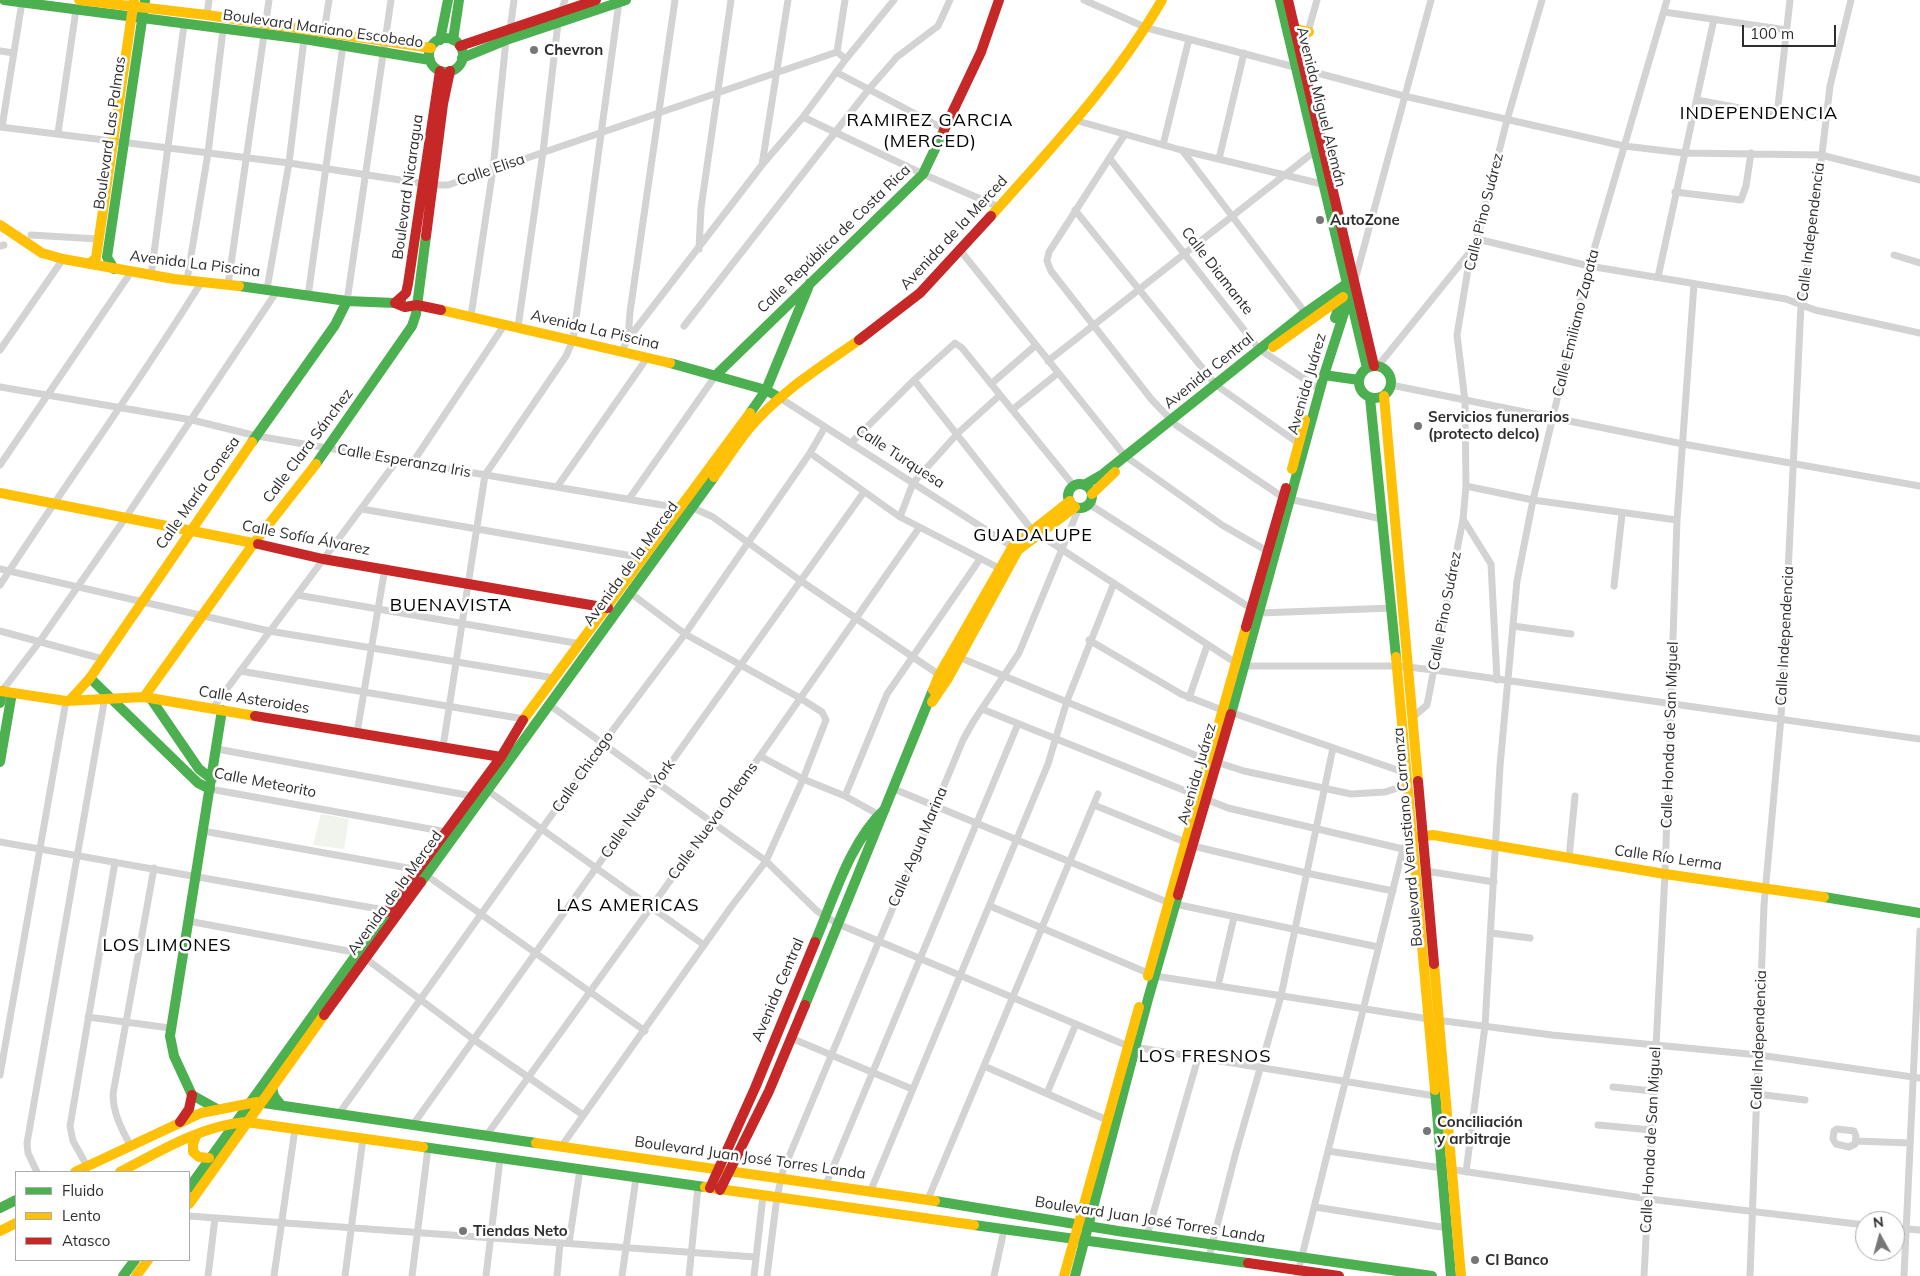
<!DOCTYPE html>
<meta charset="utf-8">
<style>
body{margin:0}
#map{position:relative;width:1920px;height:1276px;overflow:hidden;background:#fff;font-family:Mulish,sans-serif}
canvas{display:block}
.legend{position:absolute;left:15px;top:1171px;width:175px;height:90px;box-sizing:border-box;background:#fff;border:1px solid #ababab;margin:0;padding:6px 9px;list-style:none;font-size:15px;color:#2e2e2e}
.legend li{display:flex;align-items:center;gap:10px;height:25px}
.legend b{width:25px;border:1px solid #ababab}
.north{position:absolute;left:1855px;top:1211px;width:50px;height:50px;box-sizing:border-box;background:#fff;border:1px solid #ababab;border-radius:50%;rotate:353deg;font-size:14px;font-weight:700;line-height:20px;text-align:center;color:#2e2e2e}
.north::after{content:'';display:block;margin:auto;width:18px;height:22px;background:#777;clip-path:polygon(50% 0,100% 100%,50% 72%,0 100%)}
.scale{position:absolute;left:1742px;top:25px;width:94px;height:22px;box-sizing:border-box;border:2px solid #2e2e2e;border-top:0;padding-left:6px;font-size:15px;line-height:18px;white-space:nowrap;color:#2e2e2e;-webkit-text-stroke:4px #fff;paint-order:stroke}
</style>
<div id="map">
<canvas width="1920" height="1276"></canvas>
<ul class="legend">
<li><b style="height:6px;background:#4caf50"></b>Fluido</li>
<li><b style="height:6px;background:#ffc107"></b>Lento</li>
<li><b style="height:6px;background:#c62828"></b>Atasco</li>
</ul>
<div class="north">N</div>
<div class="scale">100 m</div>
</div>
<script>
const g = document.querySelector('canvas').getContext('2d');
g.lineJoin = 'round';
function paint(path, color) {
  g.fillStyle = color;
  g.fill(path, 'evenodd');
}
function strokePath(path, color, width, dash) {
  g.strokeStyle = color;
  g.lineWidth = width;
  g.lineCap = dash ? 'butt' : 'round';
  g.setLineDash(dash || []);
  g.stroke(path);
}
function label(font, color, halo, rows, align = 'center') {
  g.font = font + ' Mulish,sans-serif';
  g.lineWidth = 5;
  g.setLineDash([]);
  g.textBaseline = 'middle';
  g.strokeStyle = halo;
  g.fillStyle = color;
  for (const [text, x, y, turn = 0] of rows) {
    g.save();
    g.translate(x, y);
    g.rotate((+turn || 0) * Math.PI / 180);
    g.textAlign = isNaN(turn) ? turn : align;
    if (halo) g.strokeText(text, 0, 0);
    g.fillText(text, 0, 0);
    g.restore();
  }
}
paint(new Path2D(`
 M321,814L349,819L344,849L313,845Z`), '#f0f4ec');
strokePath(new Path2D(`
 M1084,0L1147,28L1404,96L1624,146L1684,153L1821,155L1920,180
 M561,12L565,0
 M1664,12L1787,30
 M207,15L209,0
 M510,30L514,0
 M324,32L329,0
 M0,51L14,53
 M837,52L845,0
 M1301,56L1317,0
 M836,72L944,129
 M1697,100L1777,115L1824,118
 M1777,115L1790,0
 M803,117L923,174L999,207
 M1078,121L1181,150L1326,185
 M0,127L289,163L433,185H448L837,52L846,59
 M2,127L22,2
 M58,133L76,10
 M1125,134L1049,252L1047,261L1051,271L1152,400L1176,425L1284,498L1382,519
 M1163,145L1189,39
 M1182,150L1307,315
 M1110,159L1259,349L1315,386
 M1219,159L1244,53
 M762,165L788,0
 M1675,192L1741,200L1746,186L1751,153
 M1075,210L1216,385L1298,443
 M31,235L98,239
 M1477,239L1589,266L1786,299L1815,310L1920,333
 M0,246L4,245
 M699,249L701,208L731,0
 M960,250L1125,456L1222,525L1269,552
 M1894,255L1920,263
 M151,276L184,25
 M1658,277L1714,19
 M187,280L208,153L223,30
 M1355,280L1431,0
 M228,285L269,0
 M267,289L289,163L304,39
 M308,296L343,45
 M347,301L391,0
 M471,316L493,169L506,40
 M684,326L869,89L897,57L938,26L950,0
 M518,327L543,152L558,23
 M628,339L630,312L675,0
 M0,350L63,259
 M622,351L628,339L762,165L803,117L846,59L894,0
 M1048,361L1319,148
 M1378,366L1470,252
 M914,380L1032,530L1236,663L1245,666H1398L1434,670L1920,739
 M991,384L1036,345
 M1391,385L1683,444L1920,486
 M0,387L192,420L257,436L662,505L691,507L713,517L801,581L941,676
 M780,398L1016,549
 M1012,410L1058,373
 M851,443L914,380L955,343L962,348L1074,486
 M810,453L900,517L999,568
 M413,462L505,324
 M0,465L131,272
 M1466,486L1533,500L1677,520
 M557,487L647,358
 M629,499L716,375
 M1089,504L1252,609
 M362,509L644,558
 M900,517L913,483L958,433L1000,395
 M1463,519L1491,564L1497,680
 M0,569L269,631L554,678
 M0,585C66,483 138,385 202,281
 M1614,586L1622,514
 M297,595L581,644
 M1260,613L1392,608
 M1513,626L1571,634
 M0,631L103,659
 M1089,640L1181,694L1222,710
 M956,656L1207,760
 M240,671L524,719
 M2,691L40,641L126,517L277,291
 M1189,698L1207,646
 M548,704L766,861L817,911L838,924L1128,1046L1435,1096
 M212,709L398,459
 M982,709L1228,808L1403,849
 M1230,712L1406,773
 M1413,717L1427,705L1463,519L1466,486L1465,401L1457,335L1471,251L1477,239L1507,120L1542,0
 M357,733L385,568
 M443,747L485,475L566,356L573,340L619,2
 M217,749L472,796
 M760,756L803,779L845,796L881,816
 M1216,762L1244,771L1351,794L1385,792L1407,785
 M210,789L447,832
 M894,789L1167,902
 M487,790L704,945
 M845,796L887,694L980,559
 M1094,805L1185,842
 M203,831L419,870
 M0,842L390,911
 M1193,846L1306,873L1393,891
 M1569,858L1575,796
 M1426,871L1494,882
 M426,875L645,1031
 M1175,904L1378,947
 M990,906L1155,976L1429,1019L1552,1035L1759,1055L1920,1078
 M188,921L359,953
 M1491,933L1530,938
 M365,958L473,1039L583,1115
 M1218,986L1234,917
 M88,1017L170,1028
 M791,1038L912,1089
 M984,1066L1107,1120
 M0,1075L66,701
 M1613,1087L1653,1091
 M1047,1093L1076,1024
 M1757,1094L1805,1100
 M338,1115L603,743L685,634L810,453L825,427
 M1598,1125L1651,1130
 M412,1126L864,492
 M1837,1129L1854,1131L1856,1136L1855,1144L1849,1147L1836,1144L1833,1139L1834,1131Z
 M486,1136L760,756L919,528
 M1856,1141L1910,1143
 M130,1145C121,1128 113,1113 113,1094L154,868
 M561,1147L731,907L766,861L803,779L826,720L822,712L800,698L685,634L629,592
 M1328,1151L1649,1199L1865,1225
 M87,1166L73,1141L70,1126L115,862
 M37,1172L28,1153L27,1143L105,697
 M1466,1172L1485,1026L1500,766L1517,581L1533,500L1588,270L1667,0
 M826,1184L1018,724
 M871,1190L1048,764L1067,701L1114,583
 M928,1199L1098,794
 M1315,1207L1447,1228
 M189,1216L755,1257
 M1895,1228L1920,1230
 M1147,1235L1198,1058
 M569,1243L580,1169
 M1209,1257L1236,1152L1281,996L1333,748
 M208,1276L215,1218
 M274,1276L295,1129
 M345,1276L363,1138
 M412,1276L428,1148
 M486,1276L500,1159
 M557,1276L560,1243
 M622,1276L636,1178
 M689,1276L698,1187
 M754,1276L763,1196
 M767,1276L777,1197L783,1171L963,740L973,722L1019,653L1079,508
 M994,1276L1004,1230
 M1297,1276L1403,849L1412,837
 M1644,1276L1665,874L1677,520L1694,284
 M1750,1276L1764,905L1781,717L1801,305L1814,222L1830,86L1851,0
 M1904,1276L1920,931`), '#d3d3d3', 7);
strokePath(new Path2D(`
 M4,0L304,39L430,60
 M1280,0L1367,368
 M429 55a17 17 0 1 1 34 0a17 17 0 1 1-34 0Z
 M440,40L448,0
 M453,40L459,0
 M462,58L506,40L626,0
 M114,269L107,257L145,0
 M239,286L347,301L395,303L401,300
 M1335,318L1347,284
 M670,363L766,390L780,398
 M1359 382a16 16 0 1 1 32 0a16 16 0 1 1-32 0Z
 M716,375L923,174L944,130
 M1324,375L1359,380
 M1370,398L1396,657
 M750,413L766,390L810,283
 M252,442L335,325L347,301
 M316,464L412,326L416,314L426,236
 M1068 496a12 12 0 1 1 24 0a12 12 0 1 1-24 0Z
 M1084,485L1103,474L1305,313L1346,284
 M90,678L198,783L210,789
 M151,699L199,769L212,779
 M0,703L2,691
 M1231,714L1324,375L1354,282
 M0,762L12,693
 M421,882L714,477
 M1824,897L1920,913
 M815,942C834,898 849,843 885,809
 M805,1005L933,690
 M272,1087L274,1096L281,1105
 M1435,1090L1451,1276
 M257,1102L536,1143
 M217,1109L192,1095L174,1056L170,1036L222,710
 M423,1147L705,1187
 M189,1188L387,912
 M935,1201L1118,1231L1432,1276
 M0,1208L16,1200
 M974,1225L1248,1263
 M123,1276L135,1260
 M1075,1276L1148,999L1178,895`), '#4caf50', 10);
strokePath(new Path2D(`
 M79,0L207,15L431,48
 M1295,29L1309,32
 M991,216C1053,146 1115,81 1162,0
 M0,225L42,253L63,259L174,279L239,286
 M89,264L96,258L134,0
 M441,310L670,363
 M1273,347L1343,297
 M1384,396L1418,781
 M1292,469L1305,420
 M714,477C725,462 736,445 748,430C778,393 821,367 859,340
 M0,493L258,544
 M1092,494L1115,472
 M1396,657L1435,1090
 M933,690L939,675L1013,546L1070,501
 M0,691L66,701L144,697L255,716
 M144,697L254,543L316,464
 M70,700L90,678L252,442
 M932,702L947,680L1018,550L1075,507
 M523,720L750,413
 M1417,837L1433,835L1665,874L1824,897
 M1434,964L1461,1276
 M1148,976L1246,627
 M197,1134L193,1144V1152L199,1157L209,1158
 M536,1143L935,1201
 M75,1172L201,1113L257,1102
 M120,1172C160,1151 200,1126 246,1122L423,1147
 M705,1187L974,1225
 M189,1204L324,1015
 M0,1231L16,1223
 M136,1276L148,1260
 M1064,1276L1139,1007`), '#ffc107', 10);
strokePath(new Path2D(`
 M1288,0L1374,366
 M460,46L596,0
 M440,71L408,284L406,293L395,303L405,307L417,305L441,310
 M944,130L981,52L999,0
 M426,236L443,104L450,71
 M859,340L920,293L991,216
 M258,544L323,559L608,608
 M1246,627L1286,488
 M255,716L501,757
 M1418,781L1434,964
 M1178,895L1231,714
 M387,912L501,757L523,720
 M324,1015L421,882
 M180,1122L189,1109L192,1095
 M710,1188L755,1088L815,942
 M720,1190L769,1091L805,1005
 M1248,1263L1339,1276`), '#c62828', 10);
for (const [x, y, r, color] of [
 [534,50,5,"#777"],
 [1320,220,5,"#777"],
 [1418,426,5,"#777"],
 [1427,1131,5,"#777"],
 [463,1231,5,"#777"],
 [1475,1260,5,"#777"]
]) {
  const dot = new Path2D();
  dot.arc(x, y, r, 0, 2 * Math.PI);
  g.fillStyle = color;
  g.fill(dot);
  strokePath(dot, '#fff', 2);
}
label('15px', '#2e2e2e', '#fff', [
 ["Boulevard Mariano Escobedo",323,29,8],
 ["Avenida Miguel Alemán",1321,107,76],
 ["Boulevard Las Palmas",110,133,-82],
 ["Calle Elisa",491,170,-19],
 ["Boulevard Nicaragua",408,187,-82],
 ["Calle Pino Suárez",1484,212,-76],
 ["Calle Independencia",1811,232,-83],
 ["Avenida de la Merced",954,233,-47],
 ["Calle República de Costa Rica",834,239,-44],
 ["Avenida La Piscina",195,264,7],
 ["Calle Diamante",1217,271,52],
 ["Calle Emiliano Zapata",1576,323,-76],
 ["Avenida La Piscina",595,330,13],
 ["Avenida Central",1209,371,-39],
 ["Avenida Juárez",1307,384,-74],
 ["Calle Clara Sánchez",308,446,-53],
 ["Calle Turquesa",900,457,33],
 ["Calle Esperanza Iris",404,461,10],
 ["Calle María Conesa",198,493,-55],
 ["Calle Sofía Álvarez",306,538,11],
 ["Avenida de la Merced",631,564,-54],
 ["Calle Pino Suárez",1445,611,-79],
 ["Calle Independencia",1785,636,-87],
 ["Calle Asteroides",254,700,9],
 ["Calle Honda de San Miguel",1670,735,-88],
 ["Calle Chicago",583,772,-55],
 ["Avenida Juárez",1197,774,-74],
 ["Calle Meteorito",265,783,11],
 ["Calle Nueva York",638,809,-55],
 ["Calle Nueva Orleans",713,821,-54],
 ["Boulevard Venustiano Carranza",1408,837,-95],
 ["Calle Agua Marina",918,847,-67],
 ["Calle Río Lerma",1668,858,8],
 ["Avenida de la Merced",395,893,-54],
 ["Avenida Central",778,990,-67],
 ["Calle Independencia",1759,1040,-88],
 ["Calle Honda de San Miguel",1651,1140,-87],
 ["Boulevard Juan José Torres Landa",750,1158,8],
 ["Boulevard Juan José Torres Landa",1150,1220,9]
]);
label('bold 15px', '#2e2e2e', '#fff', [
 ["Chevron",544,50],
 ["AutoZone",1330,220],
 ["Servicios funerarios",1428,417],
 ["(protecto delco)",1428,434],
 ["Conciliación",1437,1122],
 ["y arbitraje",1437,1139],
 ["Tiendas Neto",473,1231],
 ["CI Banco",1485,1260]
], 'left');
g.letterSpacing = '1px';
label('18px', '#000', '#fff', [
 ["INDEPENDENCIA",1759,114],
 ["RAMIREZ GARCIA",930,121],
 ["(MERCED)",930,142],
 ["GUADALUPE",1033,536],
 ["BUENAVISTA",451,606],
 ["LAS AMERICAS",628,906],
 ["LOS LIMONES",167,946],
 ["LOS FRESNOS",1205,1057]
]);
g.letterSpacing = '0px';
</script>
